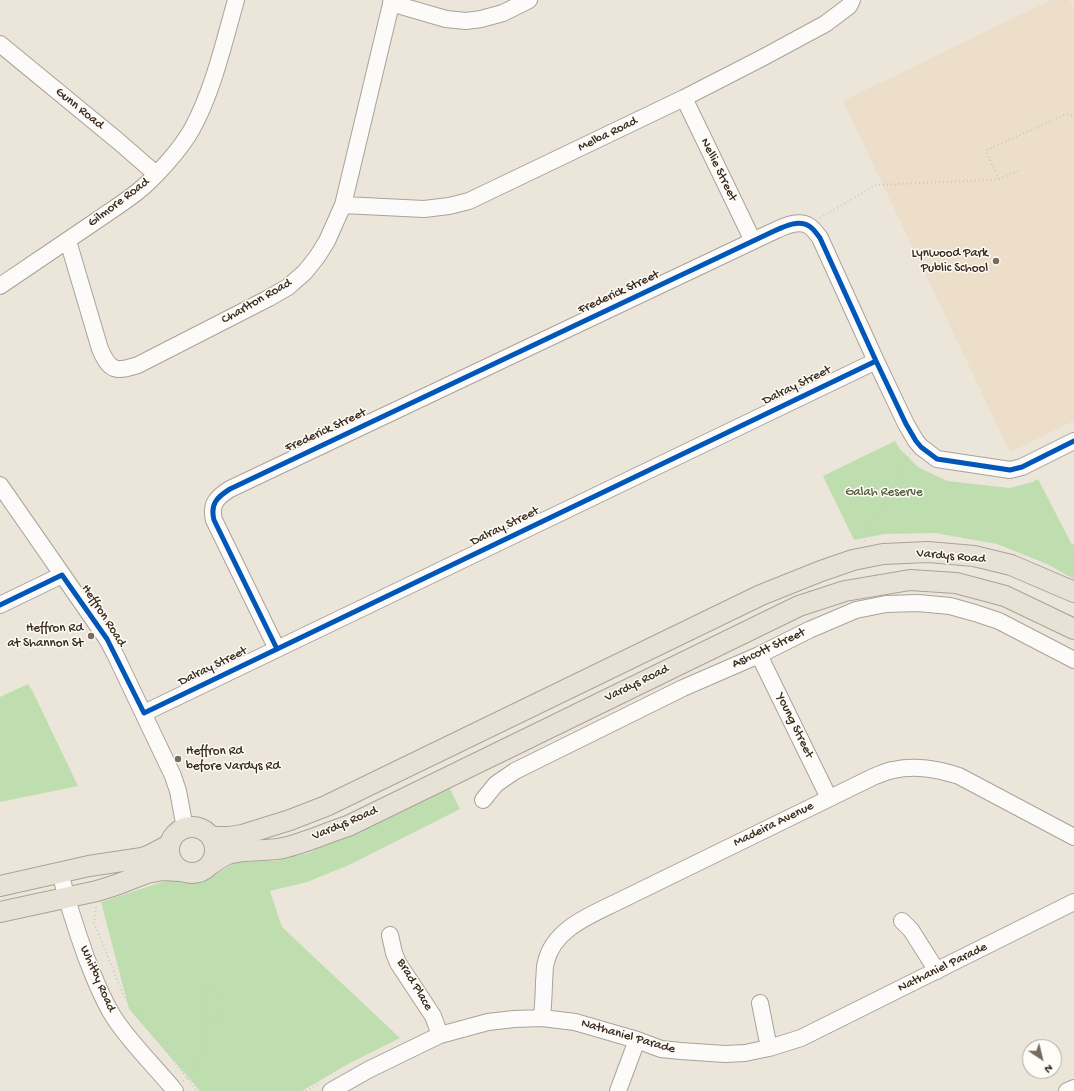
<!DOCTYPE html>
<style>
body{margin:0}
#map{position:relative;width:1074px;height:1091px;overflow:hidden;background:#ebe6d9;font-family:"Gochi Hand",sans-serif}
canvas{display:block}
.north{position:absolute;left:1022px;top:1039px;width:40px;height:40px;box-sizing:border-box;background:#fdfcf7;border:1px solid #afa8a0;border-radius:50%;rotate:145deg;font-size:11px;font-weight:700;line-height:16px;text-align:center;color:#3b2a1e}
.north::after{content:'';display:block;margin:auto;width:14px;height:18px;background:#796c5f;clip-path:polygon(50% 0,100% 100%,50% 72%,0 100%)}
</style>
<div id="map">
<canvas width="1074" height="1091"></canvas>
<div class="north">N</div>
</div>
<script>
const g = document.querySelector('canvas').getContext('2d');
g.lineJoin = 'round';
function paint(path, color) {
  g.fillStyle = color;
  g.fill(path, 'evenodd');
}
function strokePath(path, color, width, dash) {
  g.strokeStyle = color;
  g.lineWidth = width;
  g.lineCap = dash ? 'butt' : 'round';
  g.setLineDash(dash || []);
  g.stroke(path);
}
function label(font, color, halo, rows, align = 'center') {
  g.font = font + ' "Gochi Hand",sans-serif';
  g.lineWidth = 3;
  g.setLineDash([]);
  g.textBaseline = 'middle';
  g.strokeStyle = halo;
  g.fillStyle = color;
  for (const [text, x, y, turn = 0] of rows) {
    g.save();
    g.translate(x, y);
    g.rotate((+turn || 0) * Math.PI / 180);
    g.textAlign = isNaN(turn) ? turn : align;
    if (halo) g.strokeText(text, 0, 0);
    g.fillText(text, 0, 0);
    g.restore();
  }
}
paint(new Path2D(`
 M1051,0H1070L1074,9V421L1010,452L843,101Z`), '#ecdec8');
paint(new Path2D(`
 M895,441L900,449L918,467L947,481L1010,488L1032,482L1038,479L1071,543L1074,545V579L1047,564L997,544L935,533L885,534L854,540L823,476Z
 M28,684L32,690L78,786L0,802V697Z
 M448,785L460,809L349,865L307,882L270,891L282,927L400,1038L348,1064L302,1091H200L129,1009L101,902L162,882L178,879L191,881L206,880L235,863L252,860L276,861L308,853Z`), '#bfdeaf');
const minor = new Path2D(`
 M391,3L446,19L466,21L481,19L503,13L529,0
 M0,44L118,141L156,174
 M684,98L753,241
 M343,205L424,209L449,206L469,201L684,98L762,58L825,24L849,6L852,0
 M68,241L100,349C110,372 116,372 138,365L269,298L288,287L305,272L317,257L327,241L343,205L392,0
 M0,286C32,264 64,243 96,221C109,212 123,203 136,193C154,179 181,149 192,129C213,91 224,42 236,0
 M0,485L107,639L115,654L173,776L178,791L185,828
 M0,605L62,575
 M277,649L214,520C210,504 217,497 230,489L772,232C783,227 798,219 809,226C813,228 817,234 820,238L876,361L906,424L916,441L921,447L937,459L1010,470L1022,467L1074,441
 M759,655L829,798
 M144,713L876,361
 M483,800L496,784L515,771L683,688L759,655L809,630L856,610L886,604L918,603L950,606L975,613L999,621L1074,660
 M60,872C67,901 76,929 86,957C94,977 101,997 113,1016C130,1043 155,1066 175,1091
 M902,921L911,930L937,971
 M390,935L394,953L398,963L433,1016L440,1035
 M760,1003L769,1048
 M542,1018C543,1005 544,993 544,981C545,975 544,968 546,962C553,931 586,917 613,904L875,776C881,774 887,771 893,770C916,765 937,769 959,776L1074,837
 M331,1091L368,1070L440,1035L488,1022L514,1019L542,1018L575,1022L637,1040L661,1049L681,1051L725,1054L745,1053L769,1048L801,1038L1074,902
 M618,1091L637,1040
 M1067,1091L1074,1088`);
const major = new Path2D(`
 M169 850a23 23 0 1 1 46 0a23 23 0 1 1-46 0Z
 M211,837H229L242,835L290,820L326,806L761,595L821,571L853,560L883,554L928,552L974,556L1011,565L1074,592
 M210,865C215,861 221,857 228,854C246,848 265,852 283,848C305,843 326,833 348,826L799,606L845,591L910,580L956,583L1005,596L1074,629
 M0,886L89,866L142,858L150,855L169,845
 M0,912L97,891L116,885L147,873L163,870L180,871`);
strokePath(minor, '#a8a39a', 18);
strokePath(major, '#a8a39a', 22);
strokePath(new Path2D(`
 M999,179L987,154L986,152L987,150L1062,116L1066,114L1074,116
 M820,218L876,185L991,180L999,179L1020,170
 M865,541L863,538L887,499L910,453
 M96,907L94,923L124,996L197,1091
 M183,1081L187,1078L200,1059L202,1047L204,989C208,989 214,989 217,991C228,998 226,1014 215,1020C211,1021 206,1021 202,1022
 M306,1091L320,1083`), '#ccc9c5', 2, [1, 3]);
strokePath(minor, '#fcfbf9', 16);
strokePath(major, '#e8e2d6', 20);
strokePath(new Path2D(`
 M0,605L62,575L107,639L144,713L876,361
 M277,649L214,520C210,504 217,497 230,489L772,232C783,227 798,219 809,226C813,228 817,234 820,238L876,361L906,424L916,441L921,447L937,459L1010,470L1022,467L1074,441`), '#0057b8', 5);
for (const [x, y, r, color] of [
 [996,261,4,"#796c5f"],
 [91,636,4,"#796c5f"],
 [178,759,4,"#796c5f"]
]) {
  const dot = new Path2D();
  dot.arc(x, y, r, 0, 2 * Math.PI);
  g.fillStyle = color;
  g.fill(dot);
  strokePath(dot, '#fdfcf7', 1.5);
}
label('13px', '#3b2a1e', '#fdfcf7', [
 ["Gunn Road",79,109,39],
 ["Melba Road",608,135,-26],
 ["Nellie Street",718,170,64],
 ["Gilmore Road",119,203,-37],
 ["Frederick Street",619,293,-25],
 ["Charlton Road",257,302,-30],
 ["Dalray Street",797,386,-26],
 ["Frederick Street",326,431,-25],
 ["Dalray Street",505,527,-26],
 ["Vardys Road",951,557,5],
 ["Heffron Road",103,616,57],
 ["Ashcott Street",769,649,-25],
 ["Dalray Street",213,667,-26],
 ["Vardys Road",637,684,-26],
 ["Young Street",794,726,64],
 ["Vardys Road",345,824,-23],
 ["Madeira Avenue",774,825,-26],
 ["Nathaniel Parade",943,968,-26],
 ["Whitby Road",97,979,66],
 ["Brad Place",414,985,59],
 ["Nathaniel Parade",628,1037,16]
]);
label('13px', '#3b2a1e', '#fdfcf7', [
 ["Lynwood Park",988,254],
 ["Public School",988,269],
 ["Heffron Rd",83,629],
 ["at Shannon St",83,644],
 ["Heffron Rd",186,752,"left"],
 ["before Vardys Rd",186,767,"left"]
], 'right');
label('13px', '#585e3f', '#fdfcf7', [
 ["Galah Reserve",884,493]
]);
</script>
